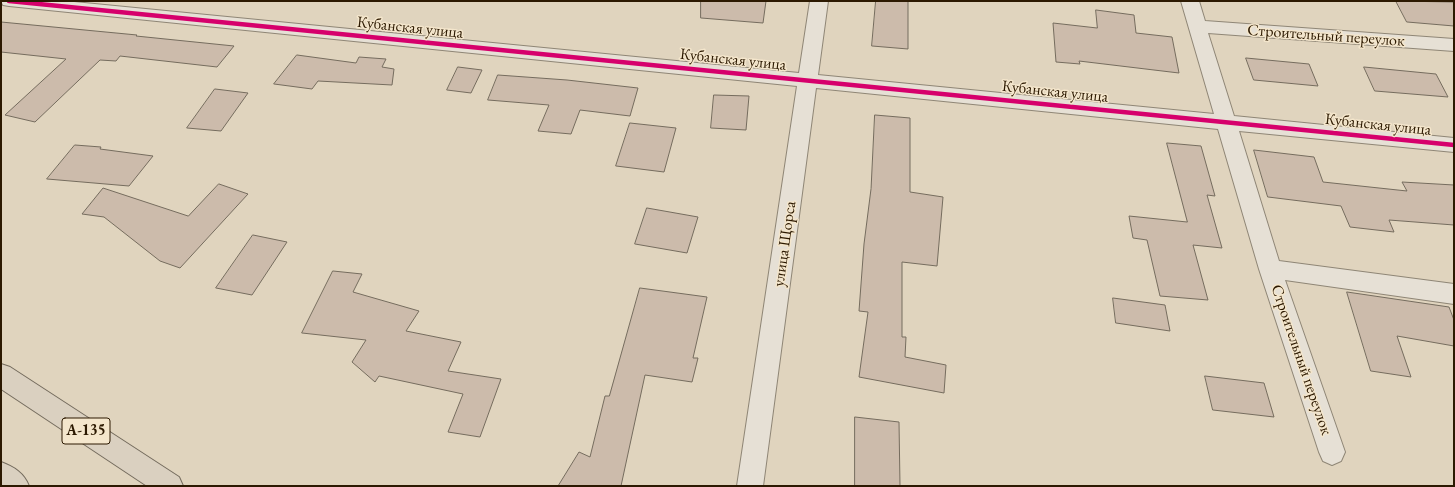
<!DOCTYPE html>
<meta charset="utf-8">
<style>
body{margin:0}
#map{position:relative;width:1455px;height:487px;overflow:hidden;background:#e0d4be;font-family:"EB Garamond",serif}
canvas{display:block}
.frame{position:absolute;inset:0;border:2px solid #2c1901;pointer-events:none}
</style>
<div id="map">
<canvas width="1455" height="487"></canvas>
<div class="frame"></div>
</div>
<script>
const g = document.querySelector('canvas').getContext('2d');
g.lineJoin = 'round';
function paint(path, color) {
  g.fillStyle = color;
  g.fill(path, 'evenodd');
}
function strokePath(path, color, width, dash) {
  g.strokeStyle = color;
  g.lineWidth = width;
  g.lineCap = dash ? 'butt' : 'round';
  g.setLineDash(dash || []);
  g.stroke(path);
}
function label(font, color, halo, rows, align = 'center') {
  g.font = font + ' "EB Garamond",serif';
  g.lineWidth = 3;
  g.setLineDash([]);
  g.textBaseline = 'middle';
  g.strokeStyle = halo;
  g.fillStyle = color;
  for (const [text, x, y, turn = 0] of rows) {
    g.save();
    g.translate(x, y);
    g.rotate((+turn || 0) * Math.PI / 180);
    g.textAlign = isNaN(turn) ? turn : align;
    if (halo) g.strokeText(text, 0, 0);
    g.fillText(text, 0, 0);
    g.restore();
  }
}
const building = new Path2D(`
 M701,1H766L763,23L701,18Z
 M876,1H908V49L872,46Z
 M1396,1L1454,2V26L1407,22Z
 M1096,10L1134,15L1136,33L1172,37L1179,73L1079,61L1080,64L1056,62L1053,23L1097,28Z
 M1,22L137,35L136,36L234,46L217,67L120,56L116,61L100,60L35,122L5,115L66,59L1,52Z
 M297,55L356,63L359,57L386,59L382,67L394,69L392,85L318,81L312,89L274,84Z
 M1246,58L1309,64L1318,86L1254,80Z
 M458,67L482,70L471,93L447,90Z
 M1364,67L1436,74L1448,97L1375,91Z
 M498,75L567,80L638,88L630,116L580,110L571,134L538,131L549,105L488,100Z
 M215,89L248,93L221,131L187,128Z
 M714,95L749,96L746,130L711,128Z
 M875,115L910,118V192L943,197L937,266L902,262V337H906L905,357L946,365L944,393L859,377L868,312L859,311L864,244L871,189Z
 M630,123L676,128L664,172L616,166Z
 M1167,143L1201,146L1215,196L1207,195L1222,248L1193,245L1208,300L1160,296L1147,240L1133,238L1129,216L1187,222Z
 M75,145L101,147L100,149L153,156L129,186L47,179Z
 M1254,150L1314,157L1323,182L1407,191L1402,182L1454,185V225L1389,220L1394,232L1350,227L1341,206L1268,197Z
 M219,184L248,194L180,268L160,261L104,217L82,214L103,188L188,216Z
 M647,208L698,217L687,253L635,244Z
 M253,235L287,242L252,295L216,288Z
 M333,271L362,274L353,292L419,311L406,331L461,342L448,371L501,379L480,437L448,432L463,394L379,376L375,382L352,362L366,340L302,333Z
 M640,288L707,297L693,358H698L692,382L645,375L621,486H558L579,452L590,457L605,396H609Z
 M1347,292L1449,307L1454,320V346L1397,336L1411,377L1371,371Z
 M1113,298L1165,305L1170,331L1116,323Z
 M1205,376L1264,383L1274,417L1213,410Z
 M855,417L899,422L900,486H855Z`);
paint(building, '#ccbbab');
strokePath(building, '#756c5e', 1);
const minor = new Path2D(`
 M1,1H64L799,73L810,1H828L818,75L1214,114L1181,1H1199L1205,21L1454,39V51L1208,33L1234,116L1454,138V152L1239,131L1279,261L1454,284V304L1285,280L1345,452L1341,461L1332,465L1323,461L1319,452L1259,269L1218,129L816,88L763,486H737L797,86L9,6L3,5Z`);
const highway = new Path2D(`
 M1,364L10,367L179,477L183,486H147L1,389Z
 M1,462C14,467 24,473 29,486H1Z`);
strokePath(minor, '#8f8676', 2);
strokePath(highway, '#756c5e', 2);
paint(minor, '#e6e0d5');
paint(highway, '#dad0c0');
strokePath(new Path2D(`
 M9,1L1454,145`), '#d6006c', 4.5);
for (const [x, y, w] of [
 [86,431,48]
]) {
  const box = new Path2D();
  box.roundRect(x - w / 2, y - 13, w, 26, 3);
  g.fillStyle = '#f4e6cc';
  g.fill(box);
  strokePath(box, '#2c1901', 1);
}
label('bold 15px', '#2c1901', null, [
 ["А-135",86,431]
]);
label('16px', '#2c1901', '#f4e6cc', [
 ["Кубанская улица",410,28,6],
 ["Строительный переулок",1326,36,4],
 ["Кубанская улица",733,60,6],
 ["Кубанская улица",1055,92,6],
 ["Кубанская улица",1378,125,6],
 ["улица Щорса",785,244,-82],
 ["Строительный переулок",1301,360,71]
]);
</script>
